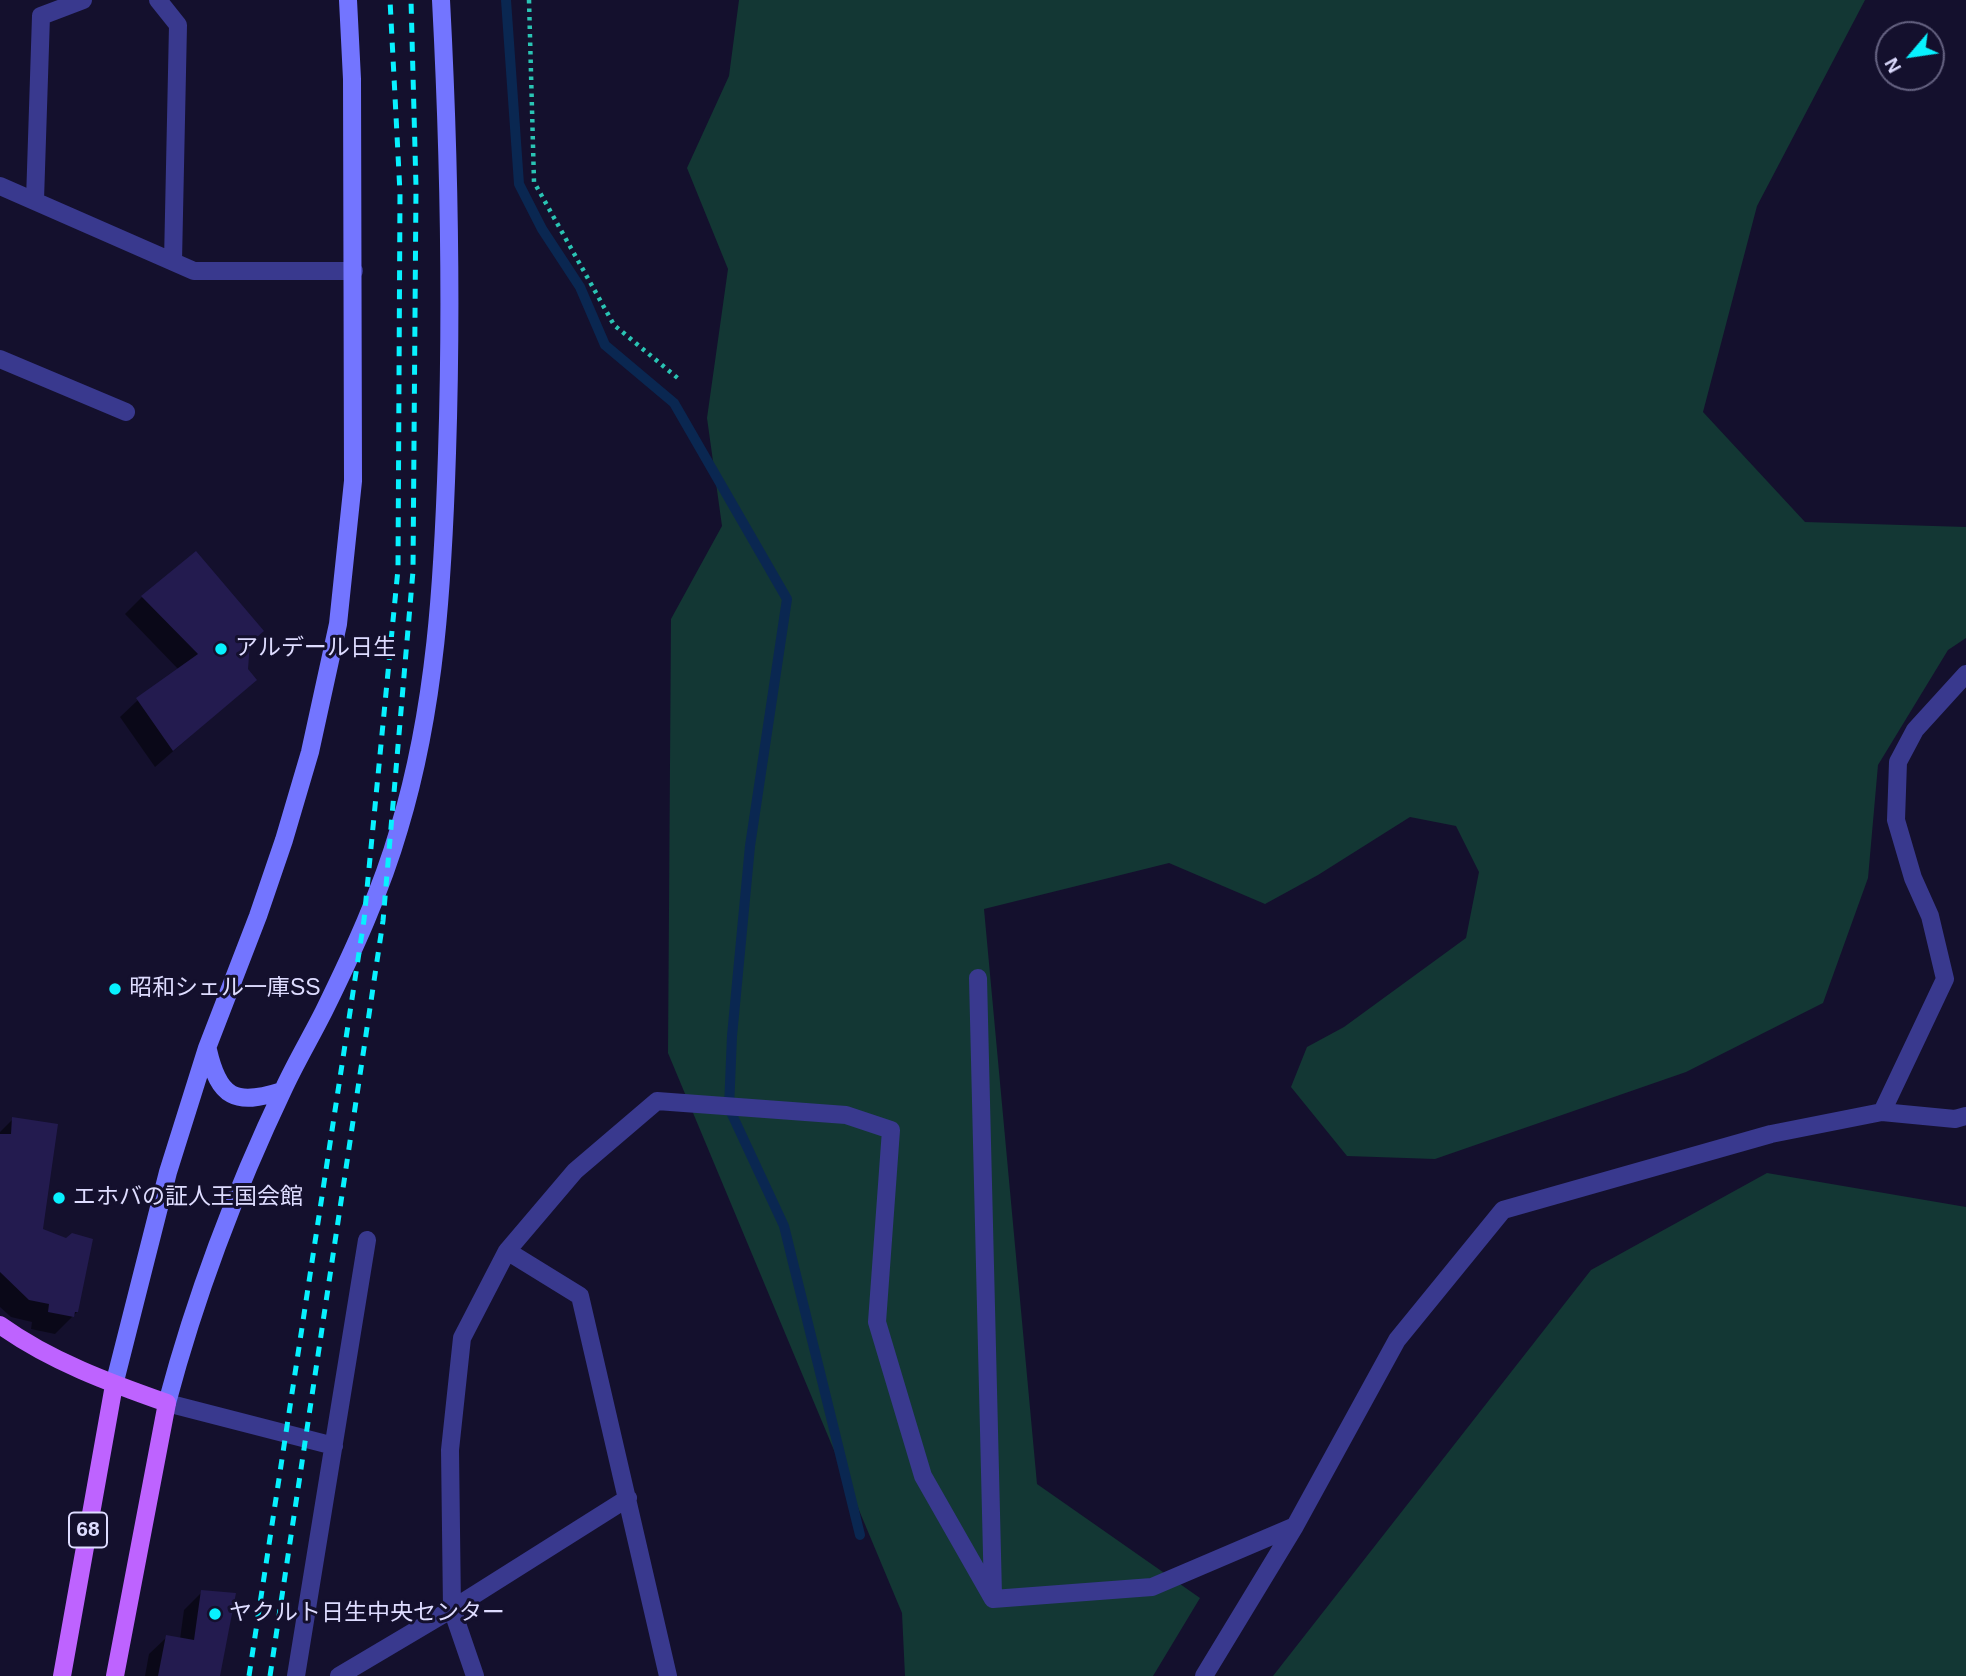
<!DOCTYPE html>
<meta charset="utf-8">
<style>
body{margin:0}
#map{position:relative;width:1966px;height:1676px;overflow:hidden;background:#14102d;font-family:Arial,sans-serif}
canvas{display:block}
.north{position:absolute;left:1875px;top:21px;width:70px;height:70px;box-sizing:border-box;background:#14102d;border:2px solid #656281;border-radius:50%;rotate:241deg;font-size:19px;font-weight:700;line-height:28px;text-align:center;color:#dedcff}
.north::after{content:'';display:block;margin:auto;width:24px;height:32px;background:#08f1ff;clip-path:polygon(50% 0,100% 100%,50% 72%,0 100%)}
</style>
<div id="map">
<canvas width="1966" height="1676"></canvas>
<div class="north">N</div>
</div>
<script>
const g = document.querySelector('canvas').getContext('2d');
g.lineJoin = 'round';
function paint(path, color) {
  g.fillStyle = color;
  g.fill(path, 'evenodd');
}
function strokePath(path, color, width, dash) {
  g.strokeStyle = color;
  g.lineWidth = width;
  g.lineCap = dash ? 'butt' : 'round';
  g.setLineDash(dash || []);
  g.stroke(path);
}
function label(font, color, halo, rows, align = 'center') {
  g.font = font + ' Arial,"Noto Sans JP",sans-serif';
  g.lineWidth = 6;
  g.setLineDash([]);
  g.textBaseline = 'middle';
  g.strokeStyle = halo;
  g.fillStyle = color;
  for (const [text, x, y, turn = 0] of rows) {
    g.save();
    g.translate(x, y);
    g.rotate((+turn || 0) * Math.PI / 180);
    g.textAlign = isNaN(turn) ? turn : align;
    if (halo) g.strokeText(text, 0, 0);
    g.fillText(text, 0, 0);
    g.restore();
  }
}
paint(new Path2D(`
 M739,0H1865L1757,206L1703,412L1805,522L1966,527V638L1948,650L1878,765L1868,878L1823,1003L1686,1072L1435,1159L1347,1156L1291,1087L1307,1047L1344,1027L1466,938L1479,872L1456,826L1410,817L1318,875L1265,904L1169,863L984,909L1037,1484L1200,1598L1153,1676H905L902,1613L668,1053L671,619L722,526L707,418L728,269L687,168L729,76Z
 M1767,1173L1966,1207V1676H1273L1591,1270Z`), '#133734');
paint(new Path2D(`
 M142,597L249,644L246,669L255,680L155,767L120,717L138,700L179,670L125,614Z
 M13,1119L41,1230L77,1312L55,1334L31,1329L32,1322L11,1317L0,1307V1132Z
 M202,1592L219,1676H145L149,1654L167,1637L180,1639L184,1610Z`), '#0007');
strokePath(new Path2D(`
 M506,0L519,184L542,229L580,287L605,345L674,403L787,599L750,846L732,1036L729,1108L784,1226L860,1535`), '#0a2751', 10);
paint(new Path2D(`
 M196,551L264,631L250,643L248,669L257,680L173,751L136,698L198,654L141,596Z
 M12,1117L58,1124L43,1229L66,1238L72,1233L93,1239L78,1312H75L74,1317L48,1312L49,1304L29,1300L0,1272V1134H11Z
 M201,1590L236,1593L220,1676H158L166,1635L194,1640Z`), '#231b4f');
strokePath(new Path2D(`
 M529,0L534,182L614,325L680,380`), '#2ac4b4', 4.5, [3.5, 5]);
strokePath(new Path2D(`
 M158,0L178,25L173,261
 M0,186L194,271H354
 M35,200L41,16L83,0
 M0,359L126,412
 M978,978L993,1595
 M1882,1112L1945,979L1930,916L1913,878L1896,820L1898,762L1915,730L1966,674
 M507,1251L575,1171L657,1101L846,1115L891,1130L877,1322L923,1476L993,1599
 M167,1403L334,1446
 M993,1599L1152,1587L1295,1526
 M296,1676L367,1240
 M339,1676L452,1609L628,1498
 M475,1676L452,1609L450,1450L462,1338L507,1251L580,1296L668,1676
 M1204,1676L1295,1526L1397,1340L1503,1210L1771,1134L1882,1112L1955,1119L1966,1116`), '#39398e', 18);
strokePath(new Path2D(`
 M208,1050C219,1098 235,1106 282,1091
 M114,1385L168,1172L207,1048L258,916L284,840L310,752L338,624L353,481L352,79L348,0
 M167,1403C196,1294 235,1191 284,1088C296,1062 311,1037 324,1011C353,952 381,891 399,829C436,707 443,579 447,453C452,302 449,151 441,0`), '#7375ff', 18);
strokePath(new Path2D(`
 M0,1325C50,1361 110,1383 167,1403L115,1676
 M62,1676L114,1385`), '#be63ff', 18);
strokePath(new Path2D(`
 M249,1676L364,920L398,569L400,193L390,0
 M270,1676L383,921L413,571L416,187L411,0`), '#08f1ff', 5, [10, 9]);
for (const [x, y, r, color] of [
 [221,649,7,"#08f1ff"],
 [115,989,7,"#08f1ff"],
 [59,1198,7,"#08f1ff"],
 [215,1614,7,"#08f1ff"]
]) {
  const dot = new Path2D();
  dot.arc(x, y, r, 0, 2 * Math.PI);
  g.fillStyle = color;
  g.fill(dot);
  strokePath(dot, '#14102d', 2.5);
}
for (const [x, y, w] of [
 [88,1530,38]
]) {
  const box = new Path2D();
  box.roundRect(x - w / 2, y - 17.5, w, 35, 5);
  g.fillStyle = '#14102d';
  g.fill(box);
  strokePath(box, '#dedcff', 2);
}
label('bold 21px', '#dedcff', null, [
 ["68",88,1530]
]);
label('23px', '#dedcff', '#14102d', [
 ["アルデール日生",235,649],
 ["昭和シェル一庫SS",129,989],
 ["エホバの証人王国会館",73,1198],
 ["ヤクルト日生中央センター",229,1614]
], 'left');
</script>
